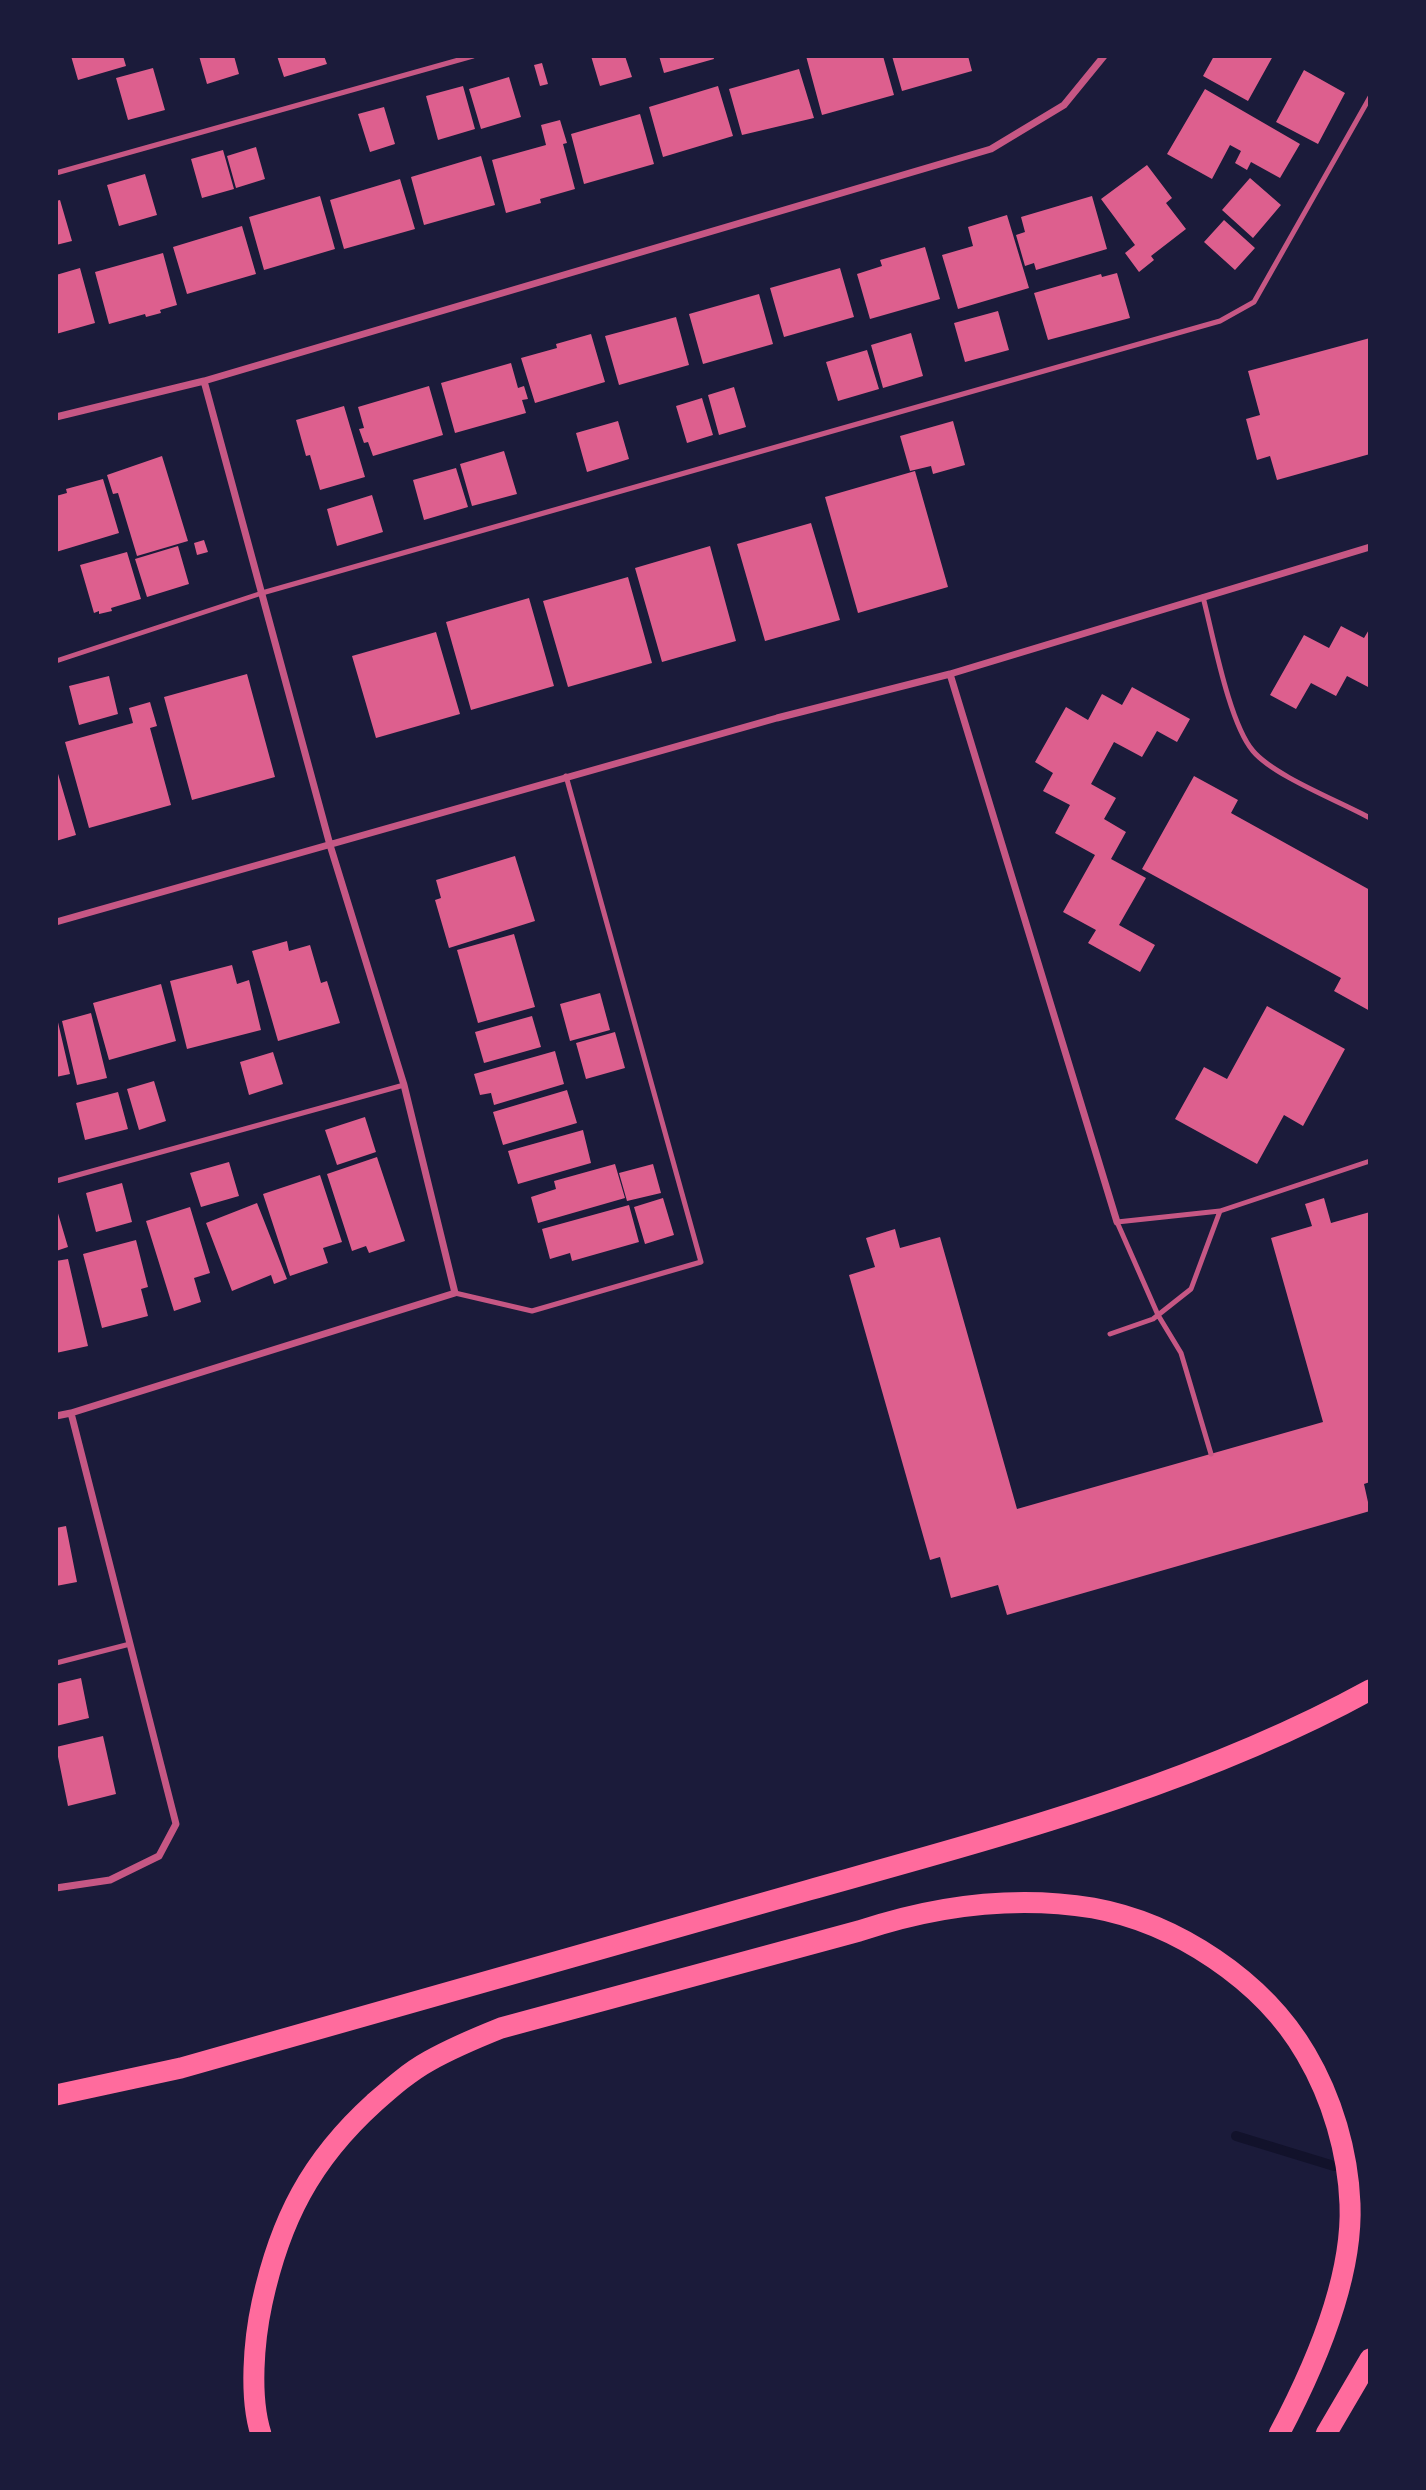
<!DOCTYPE html>
<style>
body{margin:0}
#map{position:relative;width:1426px;height:2490px;overflow:hidden;background:#1b1b3a;font-family:Ubuntu,sans-serif}
canvas{display:block}
.frame{position:absolute;inset:0;border:58px solid #1b1b3a;pointer-events:none}
</style>
<div id="map">
<canvas width="1426" height="2490"></canvas>
<div class="frame"></div>
</div>
<script>
const g = document.querySelector('canvas').getContext('2d');
g.lineJoin = 'round';
function strokePath(path, color, width, dash) {
  g.strokeStyle = color;
  g.lineWidth = width;
  g.lineCap = dash ? 'butt' : 'round';
  g.setLineDash(dash || []);
  g.stroke(path);
}
function paint(path, color) {
  g.fillStyle = color;
  g.fill(path, 'evenodd');
}
strokePath(new Path2D(`
 M1236,2136L1334,2166`), '#12122b', 10);
paint(new Path2D(`
 M71,56H123L126,66L78,80Z
 M199,56H234L239,74L207,84Z
 M277,56H324L327,64L284,77Z
 M591,56H625L632,77L600,86Z
 M659,56H713L714,59L664,73Z
 M806,56H883L894,95L822,115Z
 M892,56H968L972,71L902,91Z
 M1214,56H1273L1248,101L1203,76Z
 M542,63L548,84L540,86L534,65Z
 M153,68L165,110L128,120L116,78Z
 M799,69L814,118L742,135L729,89Z
 M1304,70L1345,93L1318,144L1276,122Z
 M509,77L521,117L481,129L469,89Z
 M463,86L475,129L438,140L426,96Z
 M718,86L733,136L663,157L649,107Z
 M1205,89L1300,144L1280,178L1251,162L1247,170L1235,163L1241,151L1230,145L1212,179L1167,154Z
 M384,107L395,144L370,152L358,114Z
 M640,114L654,164L584,184L571,134Z
 M560,120L567,143L563,144L575,189L540,199L541,203L506,213L492,160L546,145L541,125Z
 M256,147L265,179L236,188L227,156Z
 M223,150L234,189L202,198L191,159Z
 M481,156L495,205L424,225L411,177Z
 M1147,165L1172,198L1166,203L1186,229L1151,256L1154,260L1139,272L1125,253L1135,245L1101,199Z
 M145,174L157,215L119,226L107,185Z
 M1250,178L1281,205L1253,238L1222,210Z
 M400,179L415,229L344,249L330,200Z
 M320,196L335,249L264,270L249,217Z
 M1092,196L1107,249L1036,270L1034,263L1025,266L1016,235L1025,232L1021,217Z
 M60,200L72,241L56,245V201Z
 M1007,215L1029,288L958,309L942,255L973,246L968,227Z
 M1224,220L1255,248L1235,270L1204,242Z
 M242,226L256,274L187,294L173,247Z
 M925,247L940,299L870,319L857,274L882,266L880,260Z
 M163,253L177,305L160,310L161,313L146,317L145,314L109,324L95,272Z
 M80,268L95,323L56,334V275Z
 M840,268L854,317L784,337L770,288Z
 M1117,273L1130,318L1048,340L1034,293L1101,274L1102,277Z
 M759,294L773,344L703,364L689,314Z
 M998,311L1009,350L965,362L954,323Z
 M676,317L689,365L619,385L605,336Z
 M911,333L923,376L883,388L871,345Z
 M591,334L605,382L535,403L521,358L557,348L556,344Z
 M1370,338V454L1277,480L1270,456L1257,460L1246,419L1260,415L1248,371Z
 M867,350L879,389L838,401L826,362Z
 M511,363L518,388L524,386L528,399L522,400L526,413L455,433L441,383Z
 M429,386L443,435L373,456L368,442L364,443L359,429L364,428L358,407Z
 M734,387L746,427L719,435L708,395Z
 M702,398L713,435L687,443L676,406Z
 M344,406L365,477L320,490L310,455L306,456L296,420Z
 M618,421L629,459L587,472L576,433Z
 M953,421L965,465L933,474L931,466L910,471L900,436Z
 M504,451L517,494L472,506L460,464Z
 M162,456L188,541L137,556L118,493L113,494L107,475Z
 M456,468L468,507L424,520L413,480Z
 M915,471L948,587L858,613L825,497Z
 M103,479L119,533L56,552V496L67,493L66,489Z
 M372,495L383,532L337,546L327,509Z
 M811,523L840,620L765,641L737,544Z
 M204,540L208,552L197,555L194,543Z
 M178,546L189,584L147,597L135,559Z
 M710,546L736,641L662,662L635,568Z
 M127,552L141,599L111,608L112,611L99,614V611L94,613L80,565Z
 M628,577L652,663L568,687L543,601Z
 M529,598L554,686L471,710L446,622Z
 M1341,626L1364,638L1370,628V688L1347,676L1336,696L1311,683L1296,709L1270,695L1304,635L1329,648Z
 M436,632L460,714L376,738L352,656Z
 M247,674L275,777L192,800L164,697Z
 M109,676L118,714L79,725L69,686Z
 M1132,687L1190,719L1177,742L1157,731L1142,757L1114,742L1091,784L1116,798L1104,819L1126,832L1111,859L1146,878L1119,925L1155,945L1140,972L1088,943L1096,930L1063,912L1095,855L1055,833L1070,805L1043,791L1053,773L1035,762L1066,707L1088,720L1102,694L1122,705Z
 M150,702L157,726L150,728L171,805L89,828L65,742L133,723L129,708Z
 M56,767L76,835L56,841Z
 M1194,776L1238,800L1231,813L1370,890V1011L1334,991L1341,978L1142,869Z
 M515,856L535,921L449,948L435,900L441,898L436,880Z
 M514,934L535,1007L478,1023L457,950Z
 M287,941L289,951L310,945L321,983L327,981L340,1023L278,1041L252,951Z
 M232,965L237,984L249,980L261,1030L187,1049L170,981Z
 M161,984L176,1041L109,1060L93,1003Z
 M600,993L610,1030L570,1041L560,1004Z
 M1267,1006L1345,1049L1303,1126L1284,1115L1257,1164L1175,1119L1204,1067L1227,1079Z
 M91,1013L107,1078L77,1085L62,1021Z
 M532,1016L541,1047L484,1063L475,1032Z
 M57,1018L70,1074L56,1077V1019Z
 M615,1032L625,1068L586,1079L576,1043Z
 M555,1051L564,1084L494,1105L491,1093L480,1095L474,1074Z
 M273,1052L283,1084L249,1095L240,1062Z
 M154,1081L166,1121L139,1130L127,1089Z
 M567,1090L577,1123L503,1145L493,1112Z
 M118,1092L128,1129L85,1140L76,1103Z
 M365,1117L376,1152L337,1165L325,1130Z
 M583,1130L591,1163L518,1184L508,1151Z
 M377,1157L405,1241L369,1253L366,1246L352,1251L327,1174Z
 M229,1162L239,1196L201,1207L190,1173Z
 M615,1164L625,1198L538,1223L531,1197L556,1189L554,1181Z
 M653,1164L661,1193L627,1201L619,1173Z
 M320,1175L342,1242L323,1248L328,1263L290,1276L263,1194Z
 M122,1183L132,1222L96,1232L86,1193Z
 M663,1198L674,1235L645,1244L634,1207Z
 M1324,1198L1331,1223L1370,1212V1482L1364,1484L1370,1511L1007,1615L998,1585L951,1598L940,1557L930,1560L849,1275L875,1267L866,1238L895,1229L900,1248L940,1237L1017,1509L1323,1422L1271,1238L1312,1226L1305,1204Z
 M257,1203L287,1279L274,1284L271,1275L232,1291L206,1223Z
 M629,1205L639,1242L572,1261L570,1253L550,1259L542,1229Z
 M190,1207L210,1273L194,1278L201,1302L174,1311L146,1221Z
 M57,1210L68,1247L56,1251V1211Z
 M136,1240L148,1287L141,1289L148,1316L102,1328L83,1254Z
 M68,1259L88,1346L56,1353V1261Z
 M66,1526L77,1582L56,1586V1528Z
 M81,1678L89,1718L56,1726V1684Z
 M103,1736L116,1794L68,1806L56,1747Z`), '#dd5f8e');
strokePath(new Path2D(`
 M56,173L473,56
 M1203,597C1213,635 1229,723 1253,751C1274,776 1339,801 1370,818
 M56,661L262,593L1220,321L1254,302L1370,97
 M56,1181L404,1085
 M455,1293L532,1311L701,1262L566,776
 M1110,1334L1153,1319L1191,1289L1220,1211L1370,1161
 M1211,1454L1181,1353L1158,1315L1117,1222L1220,1211
 M56,1663L130,1644`), '#c65784', 5);
strokePath(new Path2D(`
 M56,417L204,381L991,149L1064,105L1104,56
 M950,674L1117,1222
 M56,922L777,718L950,674L1370,547
 M56,1416L71,1413
 M56,1888L110,1880L159,1856L176,1824L71,1413L455,1293L404,1085L330,845L204,381`), '#c65784', 7);
strokePath(new Path2D(`
 M56,2095L181,2068C391,2009 600,1949 809,1890C998,1837 1197,1785 1370,1690
 M261,2434C249,2397 254,2340 262,2303C280,2220 311,2160 374,2103C391,2088 409,2072 429,2061C452,2048 476,2038 501,2028L859,1931C934,1906 1014,1895 1093,1908C1176,1923 1263,1980 1306,2054C1332,2098 1348,2152 1350,2204C1353,2280 1314,2368 1279,2434
 M1326,2434L1370,2359`), '#ff6b9d', 21);
</script>
